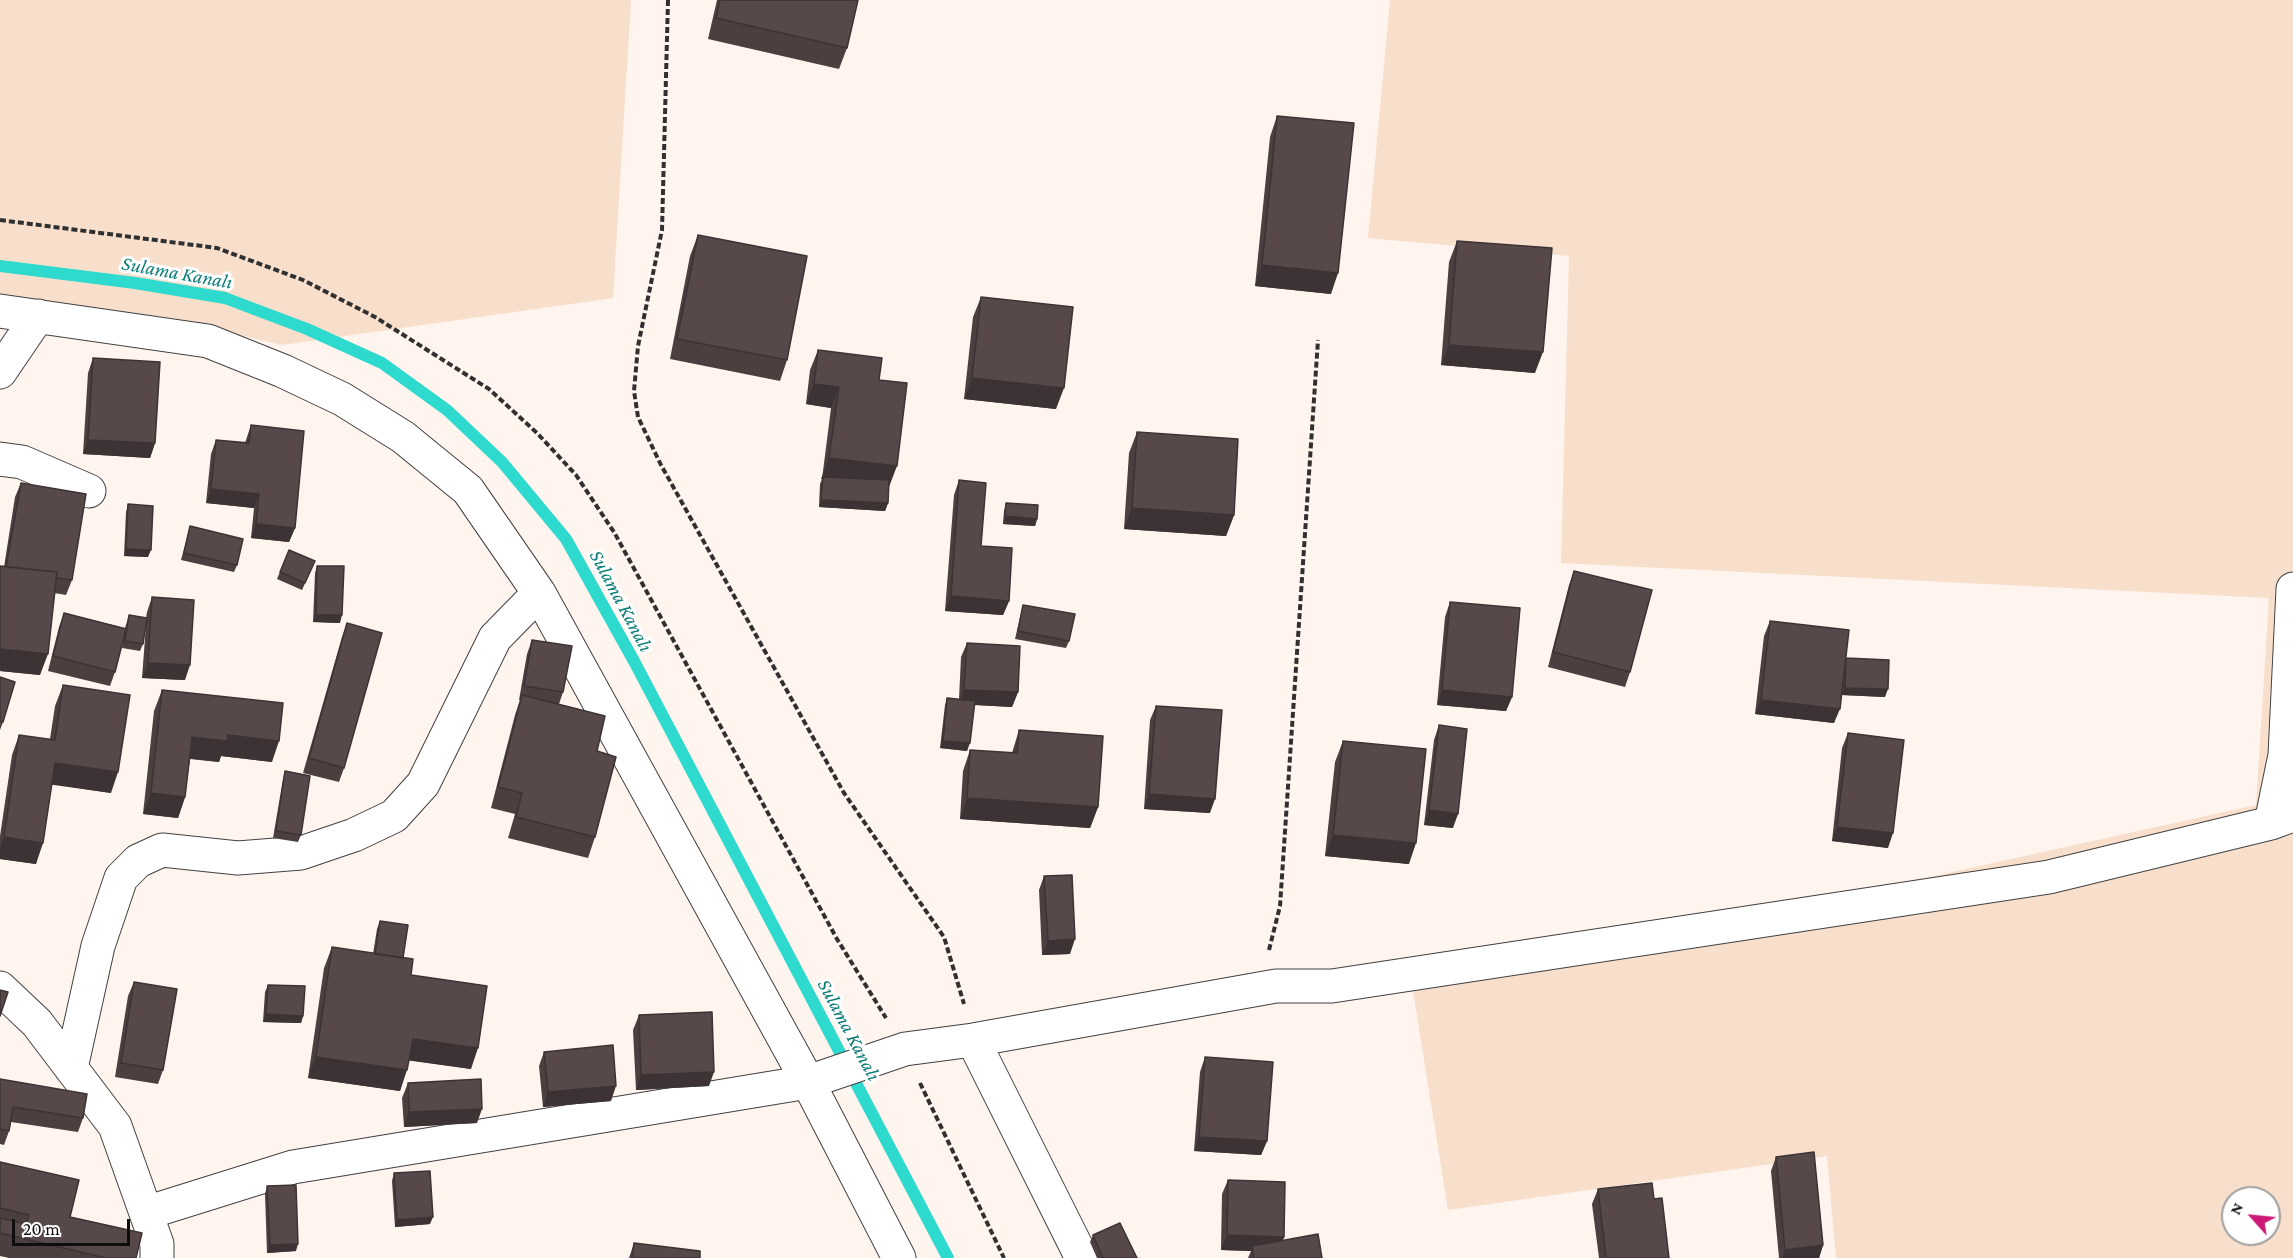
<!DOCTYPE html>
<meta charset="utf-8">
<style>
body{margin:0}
#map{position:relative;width:2293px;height:1258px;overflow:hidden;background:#fff4ee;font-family:"Crimson Pro",serif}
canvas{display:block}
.north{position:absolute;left:2221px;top:1186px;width:60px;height:60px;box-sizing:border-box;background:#fff;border:2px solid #9f9f9f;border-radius:50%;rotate:297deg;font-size:16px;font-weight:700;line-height:24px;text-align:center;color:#0e0e0e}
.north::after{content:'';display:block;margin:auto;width:21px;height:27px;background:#cc1876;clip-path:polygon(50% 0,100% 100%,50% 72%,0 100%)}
.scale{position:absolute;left:12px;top:1219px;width:118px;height:27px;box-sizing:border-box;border:3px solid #0e0e0e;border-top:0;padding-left:8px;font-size:18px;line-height:21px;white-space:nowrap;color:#0e0e0e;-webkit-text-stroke:4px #fff;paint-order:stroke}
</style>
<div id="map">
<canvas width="2293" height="1258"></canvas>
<div class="north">N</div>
<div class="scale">20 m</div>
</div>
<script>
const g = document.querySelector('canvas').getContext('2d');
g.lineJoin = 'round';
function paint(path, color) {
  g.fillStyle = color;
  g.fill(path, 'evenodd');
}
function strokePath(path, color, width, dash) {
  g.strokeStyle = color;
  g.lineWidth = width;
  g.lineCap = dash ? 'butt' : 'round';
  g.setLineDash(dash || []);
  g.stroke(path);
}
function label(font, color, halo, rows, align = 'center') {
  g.font = font + ' "Crimson Pro",serif';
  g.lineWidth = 6;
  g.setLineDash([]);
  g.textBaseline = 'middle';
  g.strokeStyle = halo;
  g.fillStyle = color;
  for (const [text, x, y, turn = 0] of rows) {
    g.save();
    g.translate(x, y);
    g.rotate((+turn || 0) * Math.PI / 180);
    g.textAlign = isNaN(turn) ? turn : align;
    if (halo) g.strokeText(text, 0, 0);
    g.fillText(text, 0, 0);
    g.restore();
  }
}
paint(new Path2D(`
 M0,0H631L613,298L282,345L169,319L0,297Z
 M1390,0H2293V1258H1836L1827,1156L1448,1210L1413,991L2256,805L2269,598L1561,563L1569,256L1368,238ZM2233,1198H2269V1234H2233Z`), '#f8dfcb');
strokePath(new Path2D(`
 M0,266L135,283L225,298L307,329L382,363L447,410L502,462L566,539L635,663L948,1258`), '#2ddacd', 12);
const minor = new Path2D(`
 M0,311L208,341L283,371L342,399L403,437L468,490L539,593L808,1082L899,1258
 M0,372L38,316
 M0,459L22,462L89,491
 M2271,823L2285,755L2293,589
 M0,988L37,1023L115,1126L157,1244V1258
 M973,1040L1082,1258
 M71,1068L98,946L121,878L138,861L162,850L238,858L301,853L354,835L394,816L423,784L495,638L539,593
 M146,1213L293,1167L808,1082L905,1049L973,1040L1276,986H1332L2049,877L2271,823L2293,815`);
strokePath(minor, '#414141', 35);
strokePath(new Path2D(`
 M668,0L662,230L638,346L634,391L638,417L661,465L844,793L944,937L964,1004
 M0,220L217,248L303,280L375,317L489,389L537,433L576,475L614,532L837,939L886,1018
 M1269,950L1280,906L1318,340
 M920,1083L1004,1258`), '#303030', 4, [6, 3]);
strokePath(minor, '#fff', 33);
paint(new Path2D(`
 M717,0H858L847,48L839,69L708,39Z
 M1277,116L1331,294L1255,286L1270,137Z
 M698,235L787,360L780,381L670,359L690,256Z
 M1457,241L1535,373L1441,365L1449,262Z
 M981,297L1056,409L964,399L973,317Z
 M818,350L879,380L889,487L888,503L885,511L819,507L820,484L822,479L831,408L806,404L810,370Z
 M93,358L155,443L150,458L83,454L88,373Z
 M251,425L295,528L289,542L251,538L254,508L206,503L211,454L216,440L245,443Z
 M1137,432L1234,515L1226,536L1124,529L1129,453Z
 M959,480L981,546L1009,601L1003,615L945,611L954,495Z
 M21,483L72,580L66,595L54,593L40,675L0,671V566L4,567L15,497Z
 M1006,503L1037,519L1035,526L1003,524L1004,511Z
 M128,504L148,557L124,556L126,512Z
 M190,526L237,565L234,572L181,560Z
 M289,550L315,561L302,590L277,579Z
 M317,566L340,623L313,622L315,573Z
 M1574,571L1630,672L1625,687L1548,667L1569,585Z
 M152,597L185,680L142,678L146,625L143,644L140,651L122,648L124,636L115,672L110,686L48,671L59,627L64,613L125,628L129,615L146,618L147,612Z
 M1450,602L1512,697L1506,711L1437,705L1445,617Z
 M1023,605L1069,641L1066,648L1015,639L1021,613Z
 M1770,621L1846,659L1885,697L1842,695V686L1834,723L1755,714L1764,636Z
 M347,623L344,768L339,782L303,773L342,637Z
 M532,640L563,692L559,704L597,751L595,837L588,858L508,838L515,814L491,808L515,715L520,700H519L527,654Z
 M967,643L1018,692L1012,707L974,705L967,751L940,748L945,705L947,698L959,699L961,657Z
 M0,677L3,722L0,730Z
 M63,685L111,793L52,784L36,864L0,859V836L12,755L19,735L50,739L55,706Z
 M162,690L272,762L221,756L219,762L190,759L185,797L178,818L143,814L154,711Z
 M1156,706L1210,813L1144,809L1150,720Z
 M1439,725L1453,828L1424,825L1434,740Z
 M1019,730L1098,807L1090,828L960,819L963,771L970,750L1012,753Z
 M1848,733L1888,848L1832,841L1842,748Z
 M1343,741L1409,864L1325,856L1335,762Z
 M285,771L301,835L298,842L273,838L283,779Z
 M1044,876L1070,954L1042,955L1039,890Z
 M380,921L403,958L411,975L471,1069L409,1060L400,1091L308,1078L324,968L332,947L373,954L377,929Z
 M134,982L163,1070L158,1084L115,1077L128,996Z
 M268,985L303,1016L301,1023L263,1022L265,992Z
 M639,1015L709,1086L636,1090L633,1030Z
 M544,1052L611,1101L543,1107L539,1066Z
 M1205,1057L1267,1141L1261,1155L1194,1151L1200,1072Z
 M0,1079L83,1118L78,1132L11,1122L9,1131L4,1145L0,1144Z
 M408,1083L477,1123L404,1127L402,1098Z
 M1776,1157L1823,1245L1819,1258H1779L1771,1171Z
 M0,1162L70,1217L136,1258H9L0,1256Z
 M394,1173L430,1224L395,1227L392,1181Z
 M1228,1180L1284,1237L1283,1240L1322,1258H1248L1251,1251L1221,1250L1222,1194Z
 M267,1186L296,1251L267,1253L265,1194Z
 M1598,1189L1654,1199L1669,1258H1599L1592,1204Z
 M1093,1235L1137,1258H1097L1090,1242Z
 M634,1243L700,1258H629Z`), '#4b3f40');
paint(new Path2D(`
 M1262,265L1338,273L1331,294L1255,286Z
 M1449,345L1543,352L1535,373L1441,365Z
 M972,378L1064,388L1056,409L964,399Z
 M814,384L839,387L831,408L806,404Z
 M88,440L155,443L150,458L83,454Z
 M829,458L897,466L889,487L821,479Z
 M211,489L259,494L254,508L206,503Z
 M821,500L888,503L885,511L819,507Z
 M1132,508L1234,515L1226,536L1124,529Z
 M1005,516L1037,519L1035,526L1003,524Z
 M256,524L295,528L289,542L251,538Z
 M126,549L151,550L148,557L124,556Z
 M951,596L1009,601L1003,615L945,611Z
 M316,615H342L340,623L313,622Z
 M0,649L48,654L40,675L0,671Z
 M148,663L190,665L185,680L142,678Z
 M1845,688L1888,689L1885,697L1842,695Z
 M964,690L1018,692L1012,707L959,704Z
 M1442,690L1512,697L1506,711L1437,705Z
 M1761,700L1840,709L1834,723L1755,714Z
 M228,735L279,741L272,762L221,756L219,762L185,758L192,737Z
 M943,741L970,743L967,751L940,748Z
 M55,763L118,772L111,793L47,784Z
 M151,793L185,797L178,818L143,814Z
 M1149,794L1215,799L1210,813L1144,809Z
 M967,798L1098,807L1090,828L960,819Z
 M1429,810L1458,814L1453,828L1424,825Z
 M1837,827L1893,833L1888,848L1832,841Z
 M1333,835L1416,843L1409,864L1325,856Z
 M4,837L43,843L36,864L0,859V849Z
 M1075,939L1070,954L1042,955L1048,941Z
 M266,1014L303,1016L301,1023L263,1022Z
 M413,1039L478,1048L471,1069L405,1060Z
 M316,1057L407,1070L400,1091L308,1078Z
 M714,1072L709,1086L636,1090L641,1075Z
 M616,1086L611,1101L543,1107L548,1092Z
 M482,1109L477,1123L404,1127L409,1112Z
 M1199,1137L1267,1141L1261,1155L1194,1151Z
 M433,1217L430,1224L395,1227L397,1220Z
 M1227,1235L1284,1237L1279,1251L1252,1246L1251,1251L1221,1250Z
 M298,1244L296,1251L267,1253L270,1245Z
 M1823,1245L1819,1258H1782L1785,1250Z`), '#3d3334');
const building = new Path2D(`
 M720,0H858L847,48L716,18Z
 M1277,116L1354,123L1338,273L1262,265Z
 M698,235L807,256L787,360L677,339Z
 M1457,241L1552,248L1543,352L1449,345Z
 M981,297L1073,307L1064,388L972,378Z
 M818,350L882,358L879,380L907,383L897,466L829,458L839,387L814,384Z
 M93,358L160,362L155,443L88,440Z
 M251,425L304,431L295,528L256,524L259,494L211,489L216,440L249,443Z
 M1137,432L1238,439L1234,515L1132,508Z
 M823,477L889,480L888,503L821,500Z
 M959,480L986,483L981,546L1012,548L1009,601L951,596Z
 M21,483L86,494L72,580L56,578L57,572L6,567Z
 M1006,503L1038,505L1037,519L1005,516Z
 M128,504L153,506L151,550L126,549Z
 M190,526L243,539L237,565L184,553Z
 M289,550L315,561L305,583L280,572Z
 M0,566L57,572L48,654L0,649Z
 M317,566H344L342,615H316Z
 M1574,571L1652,590L1630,672L1553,652Z
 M152,597L194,600L190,665L148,663Z
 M1450,602L1520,608L1512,697L1442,690Z
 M1023,605L1075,614L1069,641L1018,631Z
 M64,613L126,629L115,672L53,656Z
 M129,615L147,618L143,644L125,641Z
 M1770,621L1849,630L1840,709L1761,700Z
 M347,623L382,633L344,768L309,758Z
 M532,640L572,646L563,692L524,686Z
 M967,643L1020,646L1018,692L964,690Z
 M1846,658L1889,660L1888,689L1845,688Z
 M0,677L15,682L3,722L0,721Z
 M63,685L130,695L118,772L55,763L43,843L4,837L19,735L55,740Z
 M162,690L283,703L279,741L228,735L227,741L192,737L185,797L151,793Z
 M522,695L605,716L597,751L616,757L595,837L516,817L522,793L498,787Z
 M947,698L975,701L970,743L943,741Z
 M1156,706L1222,710L1215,799L1149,794Z
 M1439,725L1467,729L1458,814L1429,810Z
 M1019,730L1103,736L1098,807L967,798L970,750L1017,753Z
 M1848,733L1904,740L1893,833L1837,827Z
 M1343,741L1426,749L1416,843L1333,835Z
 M285,771L310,776L301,835L276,831Z
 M1072,875L1075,939L1048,941L1044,876Z
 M380,921L408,925L403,958L375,954Z
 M332,947L413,959L411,975L487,986L478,1048L413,1039L407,1070L316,1057Z
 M134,982L177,989L163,1070L121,1063Z
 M268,985L305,986L303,1016L266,1014Z
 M0,990L8,992L0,1016Z
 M712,1012L714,1072L641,1075L639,1015Z
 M613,1045L616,1086L548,1092L544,1052Z
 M1205,1057L1273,1062L1267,1141L1199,1137Z
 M0,1079L87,1094L83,1118L13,1107L9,1131L0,1129Z
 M481,1079L482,1109L409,1112L408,1083Z
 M1814,1152L1823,1245L1785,1250L1776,1157Z
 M0,1162L79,1180L70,1217L142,1233L136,1258H106L0,1233V1218L26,1224L29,1215L0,1208Z
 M430,1171L433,1217L397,1220L394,1173Z
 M1228,1180L1285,1182L1284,1237L1227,1235Z
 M1652,1183L1654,1199L1662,1198L1669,1258H1606L1598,1189Z
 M296,1185L298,1244L270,1245L267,1186Z
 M1120,1223L1137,1258H1103L1093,1235Z
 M1318,1234L1322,1258H1254L1252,1246Z
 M634,1243L700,1251V1258H632Z`);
paint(building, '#57494a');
strokePath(building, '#3d3334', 1.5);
label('italic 20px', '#0c7e79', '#fff', [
 ["Sulama Kanalı",177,273,10],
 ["Sulama Kanalı",621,601,62],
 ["Sulama Kanalı",849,1030,62]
]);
</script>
